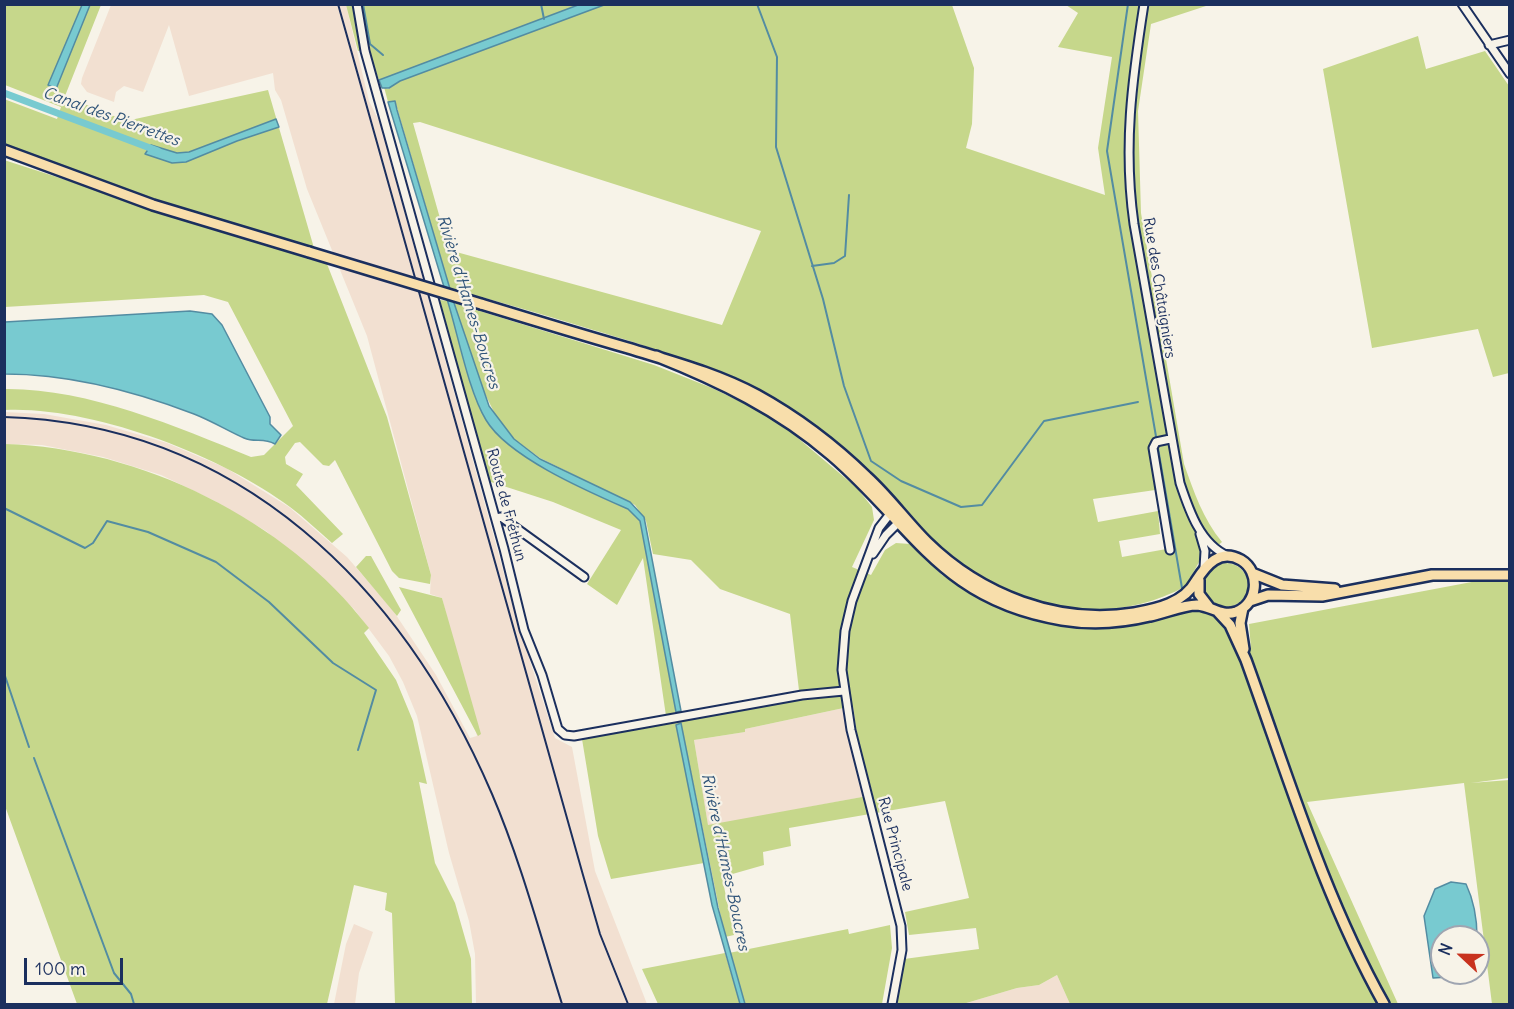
<!DOCTYPE html>
<meta charset="utf-8">
<style>
body{margin:0}
#map{position:relative;width:1514px;height:1009px;overflow:hidden;background:#f7f3e8;font-family:Delius,sans-serif}
canvas{display:block}
.frame{position:absolute;inset:0;border:6px solid #1b2f5e;pointer-events:none}
.north{position:absolute;left:1430px;top:925px;width:60px;height:60px;box-sizing:border-box;background:#f7f3e8;border:2px solid #9fa5b1;border-radius:50%;rotate:292deg;font-size:16px;font-weight:700;line-height:24px;text-align:center;color:#1b2f5e}
.north::after{content:'';display:block;margin:auto;width:21px;height:27px;background:#c8321e;clip-path:polygon(50% 0,100% 100%,50% 72%,0 100%)}
.scale{position:absolute;left:24px;top:958px;width:99px;height:27px;box-sizing:border-box;border:3px solid #1b2f5e;border-top:0;padding-left:8px;font-size:18px;line-height:21px;white-space:nowrap;color:#1b2f5e;-webkit-text-stroke:4px #f7f3e8;paint-order:stroke}
</style>
<div id="map">
<canvas width="1514" height="1009"></canvas>
<div class="frame"></div>
<div class="north">N</div>
<div class="scale">100 m</div>
</div>
<script>
const g = document.querySelector('canvas').getContext('2d');
g.lineJoin = 'round';
function paint(path, color) {
  g.fillStyle = color;
  g.fill(path, 'evenodd');
}
function strokePath(path, color, width, dash) {
  g.strokeStyle = color;
  g.lineWidth = width;
  g.lineCap = dash ? 'butt' : 'round';
  g.setLineDash(dash || []);
  g.stroke(path);
}
function label(font, color, halo, rows, align = 'center') {
  g.font = font + ' Delius,sans-serif';
  g.lineWidth = 4.5;
  g.setLineDash([]);
  g.textBaseline = 'middle';
  g.strokeStyle = halo;
  g.fillStyle = color;
  for (const [text, x, y, turn = 0] of rows) {
    g.save();
    g.translate(x, y);
    g.rotate((+turn || 0) * Math.PI / 180);
    g.textAlign = isNaN(turn) ? turn : align;
    if (halo) g.strokeText(text, 0, 0);
    g.fillText(text, 0, 0);
    g.restore();
  }
}
paint(new Path2D(`
 M111,5H346L369,101L380,123L517,621L555,738L572,747L595,871L647,1004H476L475,954L469,921L449,853L417,716L403,682L389,656L354,609L266,531L213,500L161,475L103,457L42,445L5,444L4,412L44,414L106,425L167,443L226,468L289,507L347,557L392,609L436,675L470,738L477,736L442,598L430,594L431,575L367,336L307,189L281,100L275,90L273,73L189,96L169,25L143,92L124,86L116,92L114,102L87,92L81,84L82,78Z
 M853,706L858,742L873,795L708,826L694,740L745,732V729Z
 M354,924L373,932L359,973L355,1004H334L346,944Z
 M1057,975L1070,1004H963L1017,988L1039,985Z`), '#f2e0d1');
paint(new Path2D(`
 M5,5H101L65,96L126,121L268,90L314,248L177,209L5,145L4,99L57,119L61,107L5,85Z
 M346,5H579L379,80L368,50L358,51Z
 M604,5H952L974,68L972,124L966,148L1105,195L1098,148L1112,57L1058,47L1078,13L1066,5H1209L1151,24L1138,111L1141,213L1184,464C1194,492 1203,519 1222,542L1199,562L1186,586C1110,628 1016,612 950,557C919,531 894,497 865,468C840,443 807,418 775,400C716,368 654,348 590,329C544,315 498,301 450,289L395,101L388,102L384,87L388,89L400,81ZM420,122L761,231L722,325L449,250L413,123ZM1162,489L1172,548L1122,557L1119,541L1160,534L1158,511L1098,522L1093,499Z
 M1418,36L1426,69L1485,51L1509,86V373L1493,377L1478,329L1372,348L1323,69Z
 M4,160L327,264L387,417L431,575L430,584L399,578L392,571L335,460L329,466L323,465L300,442L295,443L285,457L286,464L303,474L296,485L343,534L332,543C318,531 305,518 290,507C221,455 91,406 5,410V389C86,388 176,426 251,457L264,455L293,426L228,302L204,295L5,307Z
 M440,300L448,301C458,336 468,389 486,419C507,457 587,491 628,509L640,521L676,712L666,716L643,558L617,605L587,584L621,530L553,502L488,481Z
 M454,303L654,365L712,388L762,412L786,428L857,488L872,507L874,520L852,567L871,575L885,550L896,543L910,544L942,575L988,603L1027,618L1091,626L1120,625L1201,610L1218,617L1238,656L1251,649L1249,624L1477,581L1509,582V778L1471,783L1509,780V1004H1492L1464,783L1307,802L1398,1004H1070L1057,975L1039,985L1017,988L963,1004H897L904,959L979,949L976,928L909,935L905,912L969,898L945,801L789,828L791,846L763,852L764,865L722,877L734,935L725,937L681,723L677,726L704,863L611,879L598,836L582,739L800,699L790,614L720,589L691,560L653,554L646,521L635,505L540,458L514,439L497,418L476,376ZM853,706L858,742L873,795L708,825L694,740L745,732V729Z
 M5,444C140,448 286,519 369,628L364,633L396,680L413,721L427,784L419,782L435,863L455,903L471,959L472,1004H395L392,913L385,910L387,893L354,885L327,1004H77L5,806Z
 M366,556H371L401,610L397,616L356,567Z
 M1204 585a22 22 0 1 1 44 0a22 22 0 1 1-44 0Z
 M399,587L442,598L481,734L478,736Z
 M890,925L892,948L882,1004H745L729,953L848,929L849,934Z
 M725,953L740,1004H658L642,969Z`), '#c6d78b');
const water = new Path2D(`
 M82,5H90L56,89L48,85Z
 M578,5H604L400,81L389,88H382L379,80Z
 M395,101L397,110L450,289L444,287L388,102Z
 M276,119L279,127L237,141L186,162L172,163L145,154L151,145L177,153L189,152Z
 M447,299L453,300L489,406L514,439L540,459L630,502L644,517L681,711L676,712L640,521L628,509C587,491 508,457 486,420C468,390 458,334 447,299Z
 M190,311L212,314L222,325L270,417V424L281,435L275,444C263,437 255,443 244,438C228,431 212,421 194,414C134,391 69,374 5,374V322Z
 M681,723L718,908L745,1004H740L712,905L676,725Z
 M1451,882L1466,884C1474,901 1477,920 1477,937H1442V973H1478V941L1483,972L1481,975L1433,978L1424,916L1435,889Z`);
paint(water, '#78cad0');
strokePath(water, '#538ca2', 1.5);
strokePath(new Path2D(`
 M363,4L370,44L383,55
 M541,4L544,19
 M757,4L777,57L776,147L823,299L844,386L871,461L901,481L961,507L982,505L1044,421L1138,402
 M1128,4L1107,151L1182,588
 M812,266L834,263L845,256L849,195
 M4,508L85,548L93,543L107,521L148,532L216,562L269,602L333,663L376,690L358,750
 M4,673L29,747
 M34,758L114,973L131,994L134,1004`), '#538ca2', 2);
strokePath(new Path2D(`
 M4,93L158,151`), '#78cad0', 7);
const minor = new Path2D(`
 M357,4L365,51L504,549L524,630L542,675L558,729L565,735L574,736L802,695L844,691
 M1144,4C1132,81 1123,147 1134,224L1180,483C1189,510 1200,544 1228,556
 M1462,4L1510,74
 M1489,45L1510,40
 M496,518L501,517L584,577
 M1200,534L1205,551L1204,568
 M1170,550L1153,448L1156,442L1170,439
 M873,554L886,535L900,521
 M892,1004L902,950L901,926L851,730L842,670L845,631L852,601L879,528L893,510`);
const major = new Path2D(`
 M4,150L153,205L309,252
 M481,304C530,319 579,334 628,348C673,362 716,373 757,395C797,417 834,445 867,477C889,497 906,521 927,542C981,595 1058,625 1134,613C1157,609 1184,603 1196,581C1206,565 1220,548 1241,560C1261,572 1258,604 1236,612C1221,617 1212,606 1197,605C1182,605 1166,613 1150,616C1121,623 1092,625 1062,620C940,600 914,526 831,455C779,410 719,381 656,356
 M1252,573L1282,585L1335,589
 M1199,580V594L1209,607
 M1250,601L1268,595L1322,596L1432,575H1510
 M1243,608L1240,623L1244,649
 M1218,612L1230,625L1246,660C1288,776 1324,897 1384,1004`);
strokePath(minor, '#1b2f5e', 11);
strokePath(major, '#1b2f5e', 14);
strokePath(minor, '#f7f3e8', 7);
strokePath(major, '#f8deab', 9);
strokePath(new Path2D(`
 M338,4L583,875L600,934L628,1004
 M4,417C240,424 403,587 492,794C521,862 540,934 562,1004`), '#1b2f5e', 2);
const majorBridge = new Path2D(`
 M309,252L481,304`);
strokePath(majorBridge, '#1b2f5e', 14, []);
strokePath(majorBridge, '#f8deab', 9);
label('15px', '#1b2f5e', '#f7f3e8', [
 ["Rue des Châtaigniers",1159,288,81],
 ["Route de Fréthun",506,505,75],
 ["Rue Principale",895,844,75]
]);
label('italic 16px', '#32567a', '#f7f3e8', [
 ["Canal des Pierrettes",111,117,20],
 ["Rivière d'Hames-Boucres",468,302,73],
 ["Rivière d'Hames-Boucres",725,862,78]
]);
</script>
